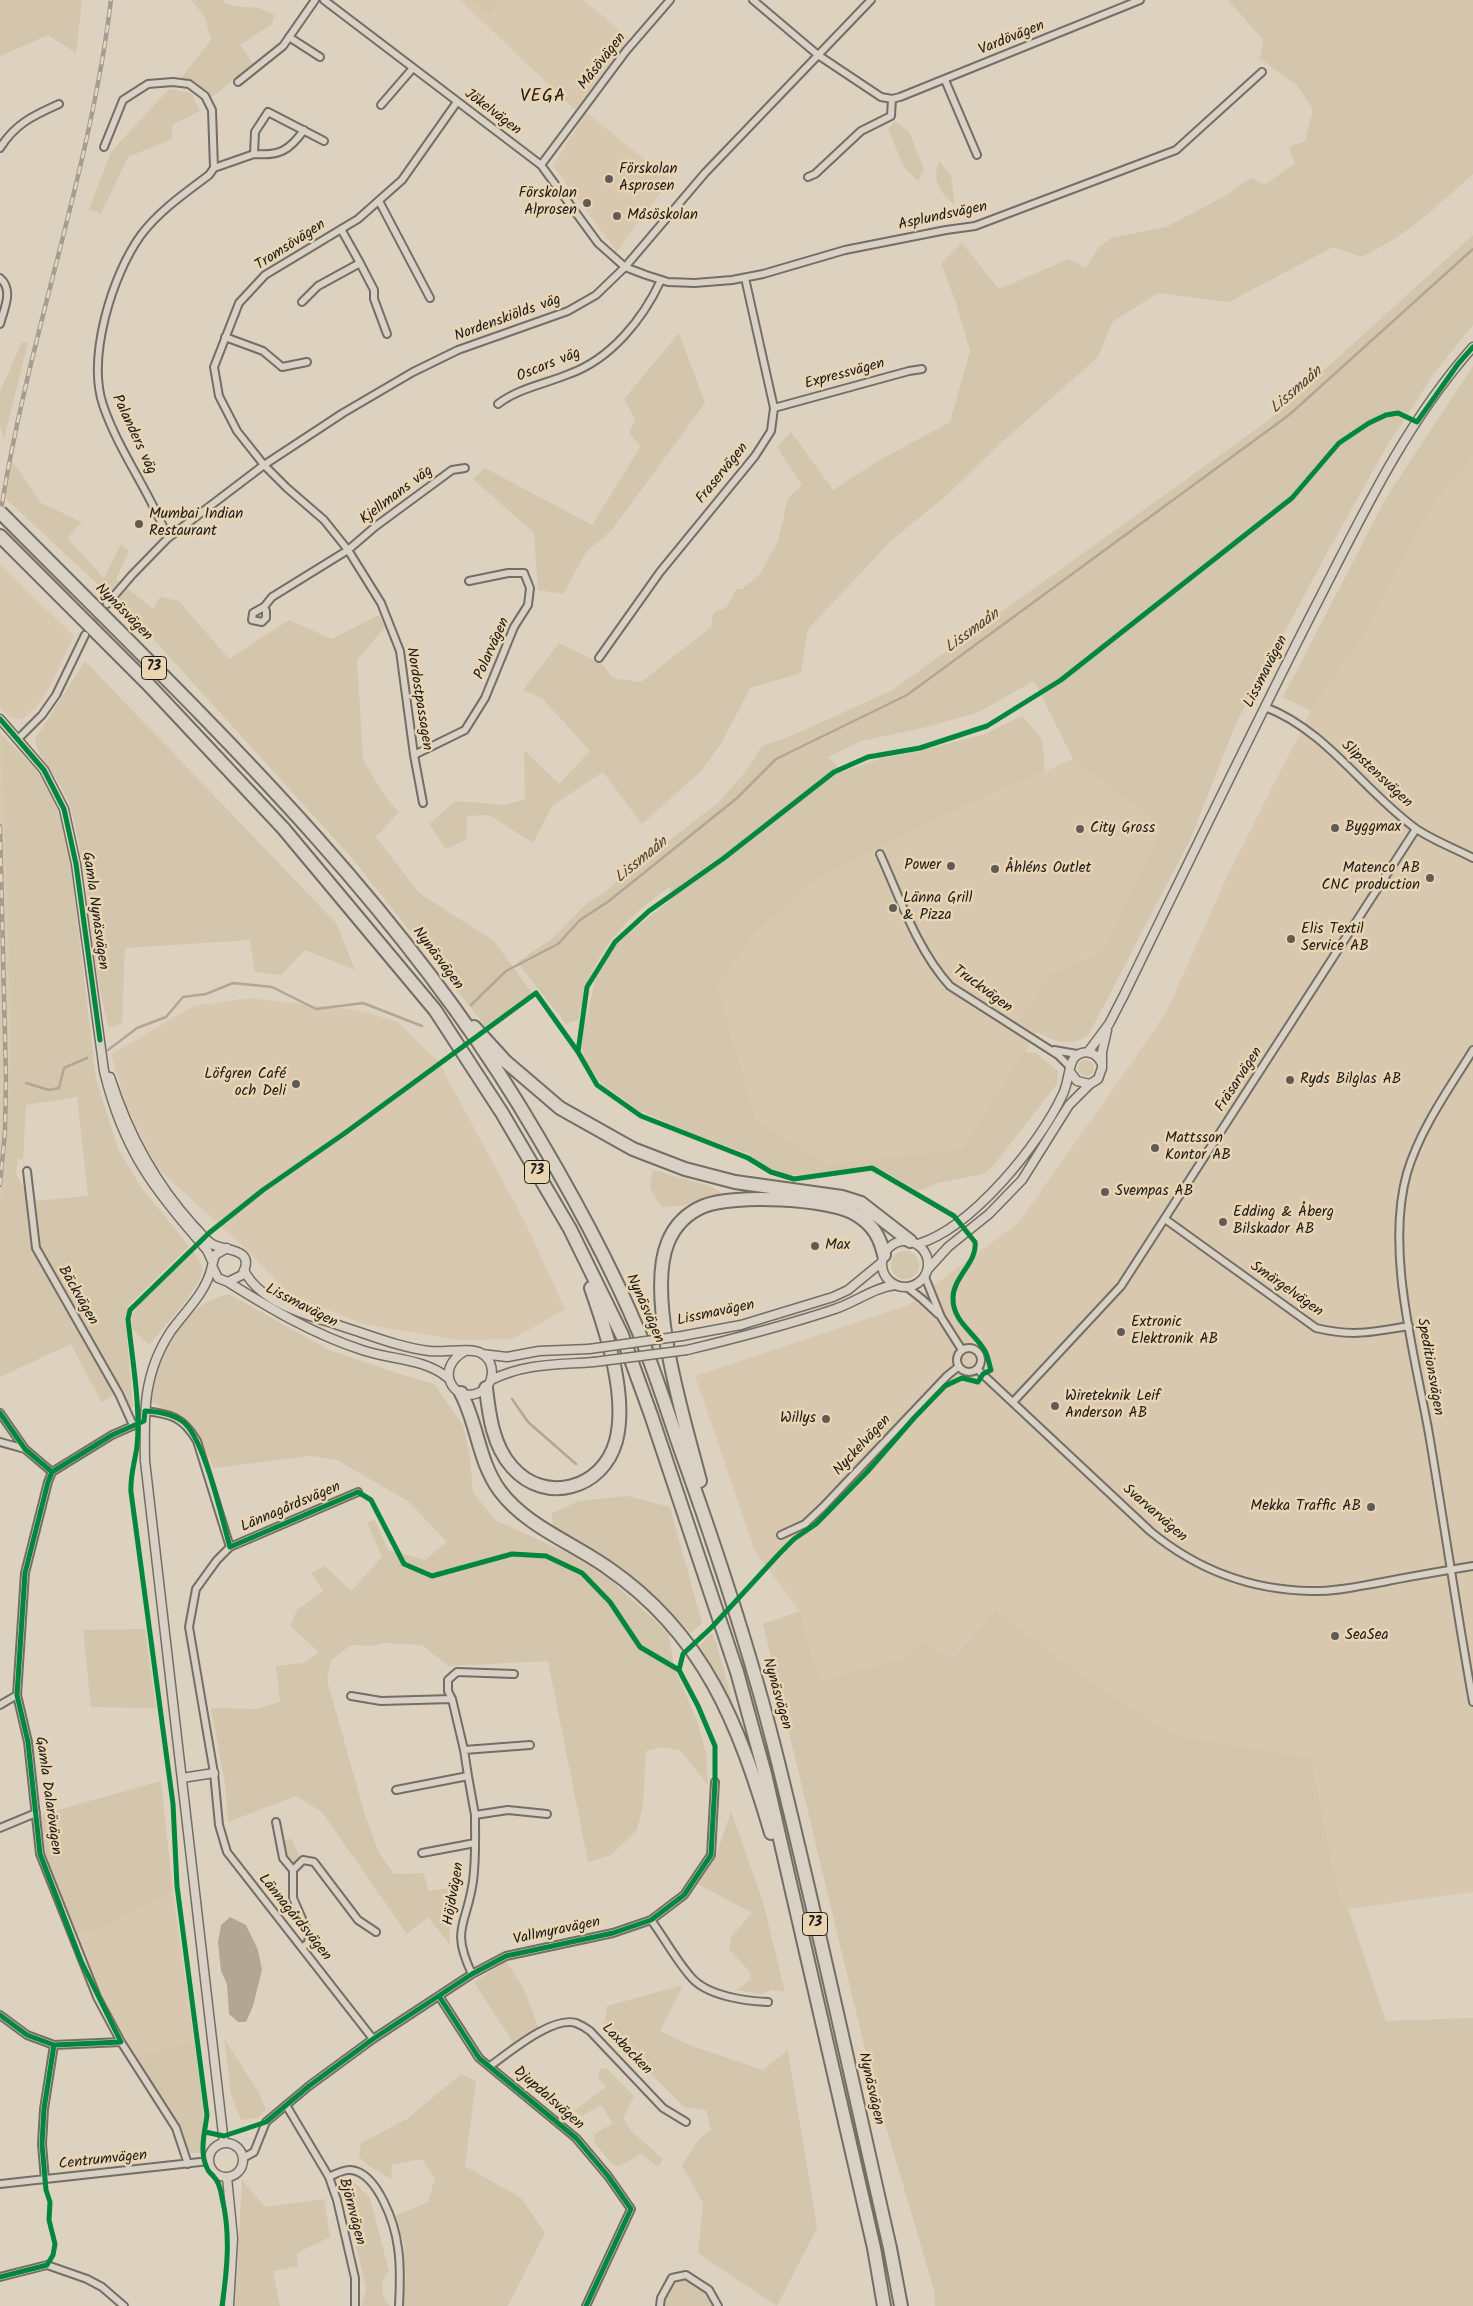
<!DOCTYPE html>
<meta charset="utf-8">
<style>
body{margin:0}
canvas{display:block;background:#ddd2c0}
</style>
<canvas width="1473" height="2306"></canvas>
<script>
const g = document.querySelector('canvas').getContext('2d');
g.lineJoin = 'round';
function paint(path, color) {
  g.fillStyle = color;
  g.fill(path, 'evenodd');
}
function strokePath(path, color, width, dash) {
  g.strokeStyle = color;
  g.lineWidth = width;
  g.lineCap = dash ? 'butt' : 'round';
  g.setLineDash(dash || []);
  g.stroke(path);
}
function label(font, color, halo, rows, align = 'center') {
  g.font = font + ' Kalam,sans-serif';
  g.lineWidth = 5;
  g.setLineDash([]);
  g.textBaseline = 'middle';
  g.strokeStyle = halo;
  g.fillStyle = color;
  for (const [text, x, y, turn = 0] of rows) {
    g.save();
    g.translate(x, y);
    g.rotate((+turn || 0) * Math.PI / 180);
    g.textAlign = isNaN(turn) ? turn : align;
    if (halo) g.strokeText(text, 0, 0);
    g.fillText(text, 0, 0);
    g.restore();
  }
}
paint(new Path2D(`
 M460,0H584L629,38L575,110Z
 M586,112L670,180L617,252L553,166Z
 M1473,457V1892L1348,1909L1339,1895L1311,1758L1174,1735L1078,1673L995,1610L950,1659L922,1641L904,1659L819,1682L800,1611L755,1552L695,1376L908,1305L1019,1222L1151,1035L1169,1006L1228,874L1311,711L1362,637L1434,502Z
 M0,565L74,636L50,687L38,705L23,719L11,718L0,708Z
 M0,732L2,735L5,789L11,1027L10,1083L5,1173L0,1211Z
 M1073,759L1162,827L1102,952L1050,974L1019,1021L1038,1032L963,1149L826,1164L756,1122L717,986L754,934L812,882L930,822Z
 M248,998L363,1011L397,1022L438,1061L525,1222L565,1309L513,1339L457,1340L363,1324L292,1296L235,1239L157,1168L126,1106L111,1054L194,1006Z
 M173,1892L194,2040L133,2058L120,2037L75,1934L105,1928L138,1908Z`), '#d8c8b0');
paint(new Path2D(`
 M0,0H82L76,53L48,35L0,56Z
 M191,0H223L224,3C242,11 255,2 274,15L272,24L240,45L253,64L211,98L193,81L181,78L211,40L205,17Z
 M471,0H500L489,14Z
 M1228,0H1473V174L1427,215L1398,237L1362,257L1333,247L1229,302L1158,293L1112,322L1098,357L1003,441L946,496L892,540L808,629L801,673L750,688L722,742L701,771L642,824L603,772L552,806L533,843L489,815L467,816L466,840L446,849L429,824L455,801L506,805L525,799L524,750L559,784L590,751L543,699L523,690L559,643L602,664L613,678L641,682L711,627L713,613L727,607L736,589H742L760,574L778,541L788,498L802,485L777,447L791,432L833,490L878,461L950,422L970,351L956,303L941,263L962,243L999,289L1069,259L1086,268L1098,248L1111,238L1166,227L1225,196L1251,178L1265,185L1295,163L1289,147L1305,141L1313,109L1297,85L1260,59L1263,40Z
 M169,89L191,93L200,111L172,125V139L128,157L101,214L89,209L111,152Z
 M895,121L909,132L924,169L918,181L904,167L888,129Z
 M939,161L951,176L955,205C939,191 932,182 939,161Z
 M1473,235V325L1435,372L1387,446L1328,551L1236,723L1191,838L1089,1034C1067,1054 1040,1033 1019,1021L1050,974L1102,952L1162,827L1073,759L1034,681L977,713L926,727L861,741L828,757L842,772L882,758L918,752L985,734L1022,716L1042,739L1045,771L930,822L812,882L754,934L717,986L756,1121L826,1164L963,1149L1024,1052L1036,1053L1058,1071L1057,1084L993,1166L983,1174L937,1183L919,1191L889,1174L871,1167L801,1176L785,1174L768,1167L746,1153L696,1135L638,1110L601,1083L586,1062L582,1049L584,1028L595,980L617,943L669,901L671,886C641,906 610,935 594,968C586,983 583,1003 578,1020L566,1024L517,962L552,939L586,904L605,892L637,863L657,850L718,803L747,770L762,746L786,738L891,691L1269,420Z
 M679,333L705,403L611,531L586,552L563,594L538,590L534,533L473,479L485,468L592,525L641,446L629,433L635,419L624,399Z
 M22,342L28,343L4,439L0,426V392Z
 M1473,366V457L1434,502L1362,637L1311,711L1283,697L1386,498Z
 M12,461L41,503L82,522L67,538L104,578L121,544L129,551L116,579L153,609L160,597L179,601L229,659L289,620L332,639L379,615L385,627L357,660L363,760L386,798L399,812L376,837L419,893L494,941L532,993L486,1027L352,858L136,620L4,497Z
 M85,661L336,923L355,970L305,950L281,975L255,972L250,940L125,948L122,1023L109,1028C89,959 91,886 73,817C70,803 64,790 56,779C48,766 37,754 35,739Z
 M2,735C13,746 25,757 35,769C56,794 63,827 70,859L96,1079L109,1120L118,1149L141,1187L189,1246L128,1306L125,1316L133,1407L130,1408L42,1254L37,1236L35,1201L88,1196L77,1097L26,1105L23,1160L18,1158L16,1174L26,1191L32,1246L36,1256L114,1394L102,1403L71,1344L0,1377V1211L5,1173L10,1083L11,1027Z
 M1078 1068a8 8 0 1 1 16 0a8 8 0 1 1-16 0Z
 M653,1170L710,1186L722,1193L682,1206L662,1207L650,1188Z
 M193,1251C197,1257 203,1265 202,1272C200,1288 161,1331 149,1345L132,1329V1316L137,1306Z
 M891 1265a14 14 0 1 1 28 0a14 14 0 1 1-28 0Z
 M229,1294L329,1350L397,1373L434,1384L463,1425L470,1457L473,1492L495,1520L568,1553L608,1578L668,1632L675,1670L697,1720L706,1753L708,1785L680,1750L662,1747L646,1751L643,1806L637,1830L611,1855L588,1862L548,1661L448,1666L422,1645L385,1643L372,1646L351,1645L331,1660L327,1680L365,1815L379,1853L394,1874L424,1873L428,1891L449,1888L450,1945L428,1917L407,1934L322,1812L296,1796L228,1822L225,1784L211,1708L256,1709L280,1702L276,1666L304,1663L319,1652L290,1626L297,1610L323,1591L311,1573L325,1566L351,1591L382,1557L367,1522L375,1520L388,1550L425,1560L447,1542L408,1501L337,1460L309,1456L214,1468L201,1442L185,1420L152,1402C155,1357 182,1303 229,1294Z
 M627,1496L670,1507L702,1623L691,1633L642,1586L599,1554L553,1528L552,1513L579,1501Z
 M995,1610L1078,1673L1174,1735L1311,1758L1339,1895L1348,1909L1386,2021L1473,2018V2306H935L934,2290L873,2083L763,1624L800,1611L819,1681L904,1659L922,1641L951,1659Z
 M145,1629L156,1708L91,1707L83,1630Z
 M712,1633L716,1642L736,1714L696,1649Z
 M161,1781L173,1892L138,1908L105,1928L75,1934L45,1853L40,1815Z
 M731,1811L763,1902L785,1992L772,1990L761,1994L736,1990L751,1979L750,1972L729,1949L731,1937L752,1913L698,1884L716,1856Z
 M291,1838L301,1860L294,1867L285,1857L283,1843Z
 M506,1961L525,1991L538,2027L514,2044L474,1982Z
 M683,1985L660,2031L689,2045L763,2070L788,2050L817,2228L777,2306L698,2253L703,2203L682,2165L699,2139L711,2130L706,2110L684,2107L604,2027L607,2006Z
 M224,2038L259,2093L266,2110L257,2118L241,2120L231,2094Z
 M194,2040L204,2116L201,2153H190L180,2127L133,2058Z
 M600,2068L607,2069L634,2096L623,2118L631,2131L663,2159L658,2167L641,2154L619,2166L612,2164L593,2141L595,2134L613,2123L601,2105L581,2116L574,2111L606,2087L598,2077Z
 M461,2074L476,2081L465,2166L521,2198L545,2233L508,2306H403L406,2278L404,2244L395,2216L428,2202L435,2178L422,2159L392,2165L391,2179L369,2166L359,2157L361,2143L407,2119Z
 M242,2180L265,2207L324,2199L330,2237L297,2253L298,2266L273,2271L280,2306H235Z
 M352,2180L370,2198L389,2271L382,2281L383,2296L390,2306H362L366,2288L354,2238L345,2186Z
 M687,2279L706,2293L714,2306H664L665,2299L675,2282Z`), '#d4c5ad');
paint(new Path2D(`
 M230,1917L246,1925L258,1950L262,1970L253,2006L246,2022H238L229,2014L227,1984L221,1971L218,1942L221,1925Z`), '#b3a692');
strokePath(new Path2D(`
 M471,1005L506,971L558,944L580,920L609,901L737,798L776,759L907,695L1289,415L1473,249
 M108,1050L137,1028L166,1017L183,997L206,994L233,983L272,987L316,1009L363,1003L422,1026
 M26,1083L49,1090L59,1088L64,1068L87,1058
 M512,1399L528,1422L576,1464`), '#b3a692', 2.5);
strokePath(new Path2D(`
 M90,628L107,604`), '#b6ae9f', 6, [6, 3]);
const minor = new Path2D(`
 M324,0L541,165L598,243L625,267L646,275L668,282L695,283L732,280L763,274L845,250L946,230L975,226L1176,150L1262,72
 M753,0L818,55L881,97L892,99L900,97L1140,0
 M289,37L320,57
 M945,80L977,155
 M238,82L283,46L315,0
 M381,105L413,68
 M304,130C289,151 279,156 254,154L255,132L268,112L324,141
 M104,147L123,100L148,84L173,82L189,84L205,96L212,110L214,168L209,175C185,193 159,211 141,235C112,275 87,357 103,405C119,452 150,492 168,538
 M0,148C16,123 33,116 59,104
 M541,165L626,51L670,0
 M214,168L254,154
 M808,177L815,174L861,131L891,116L892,99
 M379,201L430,298
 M341,229L360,263
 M0,278C14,290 4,309 0,324
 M302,302L318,286L360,263L374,290V299L387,334
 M225,337L263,351L282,367L307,362
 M498,404C519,388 545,384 569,374C611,359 643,319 661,280
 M774,408L909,371L922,369
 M107,604L132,575L168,538L264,465L343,413L413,372L458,350L568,311L596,295L625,267L705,173L871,0
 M264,607L266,611V618L262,622L252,620L253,613L264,607L272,597L348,550L376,526L452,470L465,468
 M599,658L660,572L755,456L771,431L774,408L745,278
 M1265,707C1326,730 1363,790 1415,828C1432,840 1454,848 1473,858
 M18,739L42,715L56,695L85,635
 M414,755L465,730L485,698L514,627L528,605L530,588L524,573H508L469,581
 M423,803L414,755L400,651L381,603L348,550L324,520L287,488L264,465L237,431L219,396L214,367L239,303L265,275L358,219L402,180L457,102
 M880,854C900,898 917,950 950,986L1058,1055L1070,1067
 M1054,1050L1077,1054
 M1473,1050C1449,1089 1420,1129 1407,1173C1385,1251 1415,1355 1429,1434C1444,1523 1457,1613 1473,1702
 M27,1171L36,1248L119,1394L133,1425
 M1165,1219L1316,1328C1353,1337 1372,1332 1409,1326
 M925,1277L941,1317L962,1350
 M907,1287L922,1299L938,1314
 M957 1360a12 12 0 1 1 24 0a12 12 0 1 1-24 0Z
 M977,1369L1150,1531C1196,1569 1251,1590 1311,1591C1335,1592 1359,1586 1383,1582C1413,1576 1443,1571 1473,1566
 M1013,1402L1121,1286L1416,829
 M145,1411C171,1414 183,1417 197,1441L230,1547
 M0,1413L25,1449L52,1472
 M0,1442L25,1449
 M52,1472L48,1482L25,1573L17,1695L28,1742L40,1854L97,1997L121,2042L176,2128L188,2164
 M52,1472L112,1435L144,1421
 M358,1492L230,1547L217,1560L196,1589L189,1627L214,1773L219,1825L227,1852L373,2039
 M781,1535L805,1524L823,1507L947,1376L958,1367
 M351,1696L381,1701L452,1699L448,1691V1680L457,1672L514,1674
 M452,1699L464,1750L530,1745
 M0,1705L17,1695
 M468,1776L475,1815L508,1810L547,1814
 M396,1790L468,1776L464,1750
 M276,1822L283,1858L293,1870L303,1860L314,1862L358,1920L376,1932
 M0,1828L36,1813
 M422,1853L475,1843
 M293,1870V1898L309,1935L308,1943L303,1947
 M651,1920C665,1939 676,1960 691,1977C707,1996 745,2001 768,2002
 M472,1974C450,1928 467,1925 473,1881C476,1859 475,1837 475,1815
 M439,1996L479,2058L576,2138L608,2176L631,2209L586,2306
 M0,2015L27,2035L54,2045L121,2042
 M490,2066C510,2052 552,2016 576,2023C581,2025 586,2028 590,2031L663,2108L686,2122
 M286,2105L329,2177L337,2200L355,2278V2306
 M243,2158L254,2152L266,2122L309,2086L373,2039L472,1974L506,1956L613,1933L651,1920L684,1895L711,1855L715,1782
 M329,2177C335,2174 344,2169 351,2170C378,2173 395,2224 398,2248C401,2267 400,2287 399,2306
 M45,2180L42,2144L44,2109L54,2045
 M0,2184L209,2161
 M0,2277L47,2265L87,2279L102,2287L124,2306
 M660,2306L661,2298L672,2278L686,2275L709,2290L718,2306`);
const tertiary = new Path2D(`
 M0,719L44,770L64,809L76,864L104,1071C123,1150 154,1190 207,1250L212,1261
 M1088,1052L1109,1024L1124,995C1186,868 1247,741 1311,615C1359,522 1403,426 1473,347
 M1071,1073L1077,1081L1090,1084
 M110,1077C127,1130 155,1183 193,1225C199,1231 206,1240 212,1244C225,1252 257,1247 242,1275L228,1282L218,1278L212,1266L215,1255L227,1248
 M882 1264a23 23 0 1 1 46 0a23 23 0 1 1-46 0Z
 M918,1244C972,1228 1040,1144 1063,1094C1069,1081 1068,1067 1074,1058C1083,1049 1095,1051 1101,1062
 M212,1266C206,1293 187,1309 171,1331C143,1373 144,1412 145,1461L224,2143
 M928,1269L948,1247L989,1214L1022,1180L1069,1105L1090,1084L1098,1079L1102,1068V1052L1107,1030
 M244,1270C253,1289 275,1302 294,1310C309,1317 325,1320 341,1326C370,1335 398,1347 429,1351C443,1353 470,1347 481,1353C497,1362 495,1387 478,1393C454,1403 433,1369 465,1351
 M228,1282C271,1309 313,1334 362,1350C391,1360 424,1358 448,1378
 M682,1336L741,1325L833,1297L848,1290L882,1262
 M687,1350C737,1338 787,1325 835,1309C856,1302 873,1288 895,1285
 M482,1354L507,1357L539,1351L589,1349
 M491,1380C526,1363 556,1365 594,1362
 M182,1778L214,1773
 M209 2160a17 17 0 1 1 34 0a17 17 0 1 1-34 0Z
 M227,2177L233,2238L229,2306`);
const motorway = new Path2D(`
 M8,520C189,703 384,884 519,1105C564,1179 607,1256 640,1335C655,1372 667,1410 680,1448C717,1551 752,1656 778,1762C818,1923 853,2086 890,2248L901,2306
 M0,536L147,683L283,828L435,1010L502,1113L570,1229L622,1335L651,1415L737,1672L765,1774L874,2248L884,2306
 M474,1027L505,1061L560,1108L633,1149L685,1169L735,1182L842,1197L861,1203L910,1241
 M486,1388C489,1415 493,1446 512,1467C545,1505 603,1489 616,1441C628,1395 606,1331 591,1288
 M461,1393C478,1425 478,1461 500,1491C526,1526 573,1543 608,1568C705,1635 739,1725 771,1833
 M700,1481C685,1422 645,1297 668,1242C675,1225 687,1213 704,1206C733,1194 831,1198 857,1215C873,1225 880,1237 884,1255`);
strokePath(minor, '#736e66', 10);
strokePath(tertiary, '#736e66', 11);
strokePath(motorway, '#736e66', 16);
strokePath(minor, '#d9d1c4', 6);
strokePath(tertiary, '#d9d1c4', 8);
strokePath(motorway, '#d9d1c4', 12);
const rail = new Path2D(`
 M0,517C26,343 90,175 111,0
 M0,826L6,1080L5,1132L0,1185`);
strokePath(rail, '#a39d93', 4.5);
strokePath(rail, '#ead5b3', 2.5, [8]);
const tertiaryBridge = new Path2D(`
 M589,1349L682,1336
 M594,1362L687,1350`);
const motorwayBridge = new Path2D(`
 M0,512L8,520`);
strokePath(tertiaryBridge, '#736e66', 11, []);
strokePath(motorwayBridge, '#736e66', 16, []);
strokePath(tertiaryBridge, '#d9d1c4', 8);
strokePath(motorwayBridge, '#d9d1c4', 12);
strokePath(new Path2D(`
 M0,719L44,770L64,809L76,864L100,1040
 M578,1052L587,987L615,942L649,911L724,858L834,772L868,757L920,748L987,726L1061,680L1292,498L1339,443L1369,423L1386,415L1398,413L1417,422L1458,364L1473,347
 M0,1413L25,1449L52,1472
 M52,1472L112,1435L144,1421L145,1411C157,1412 171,1413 182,1421C204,1436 222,1519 230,1547L358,1492L371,1500L404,1564L432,1576L512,1554L546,1556L582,1573L610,1602L640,1647L679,1670L698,1706L715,1746V1782L711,1855L684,1895L651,1920L613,1933L506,1956L472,1974L373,2039L309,2086L266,2122L224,2136L205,2132
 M439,1996L479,2058L576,2138L608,2176L631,2209L586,2306
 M0,2015L27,2035L54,2045L121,2042L81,1961L40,1854L28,1742L17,1695L25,1573L48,1482L52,1472
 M0,2277L47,2265L53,2255L55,2244L49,2220L50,2202L46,2190L42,2144L44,2109L54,2045
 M222,2306C227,2271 231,2234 222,2198C221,2191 219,2182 214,2177C211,2173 208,2172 207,2168C199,2152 205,2131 207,2115L177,1886L173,1804L131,1492C130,1475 135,1462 137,1446C141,1408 132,1358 128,1319L130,1310L209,1233L263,1190L345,1133L536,993L578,1052L597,1085L641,1116L748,1158L771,1172L794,1179L872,1168L954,1216L975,1242C978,1262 952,1278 953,1299C953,1322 975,1333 985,1351C988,1356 989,1364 991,1370L983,1374L978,1382L962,1378L945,1386L914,1418L867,1472L816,1524L794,1539L780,1553L712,1627L683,1654L679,1670`), '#00873e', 5);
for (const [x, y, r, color] of [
 [609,179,5,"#605c55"],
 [587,203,5,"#605c55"],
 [617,216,5,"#605c55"],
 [139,524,5,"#605c55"],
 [1335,828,5,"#605c55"],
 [1080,829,5,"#605c55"],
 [951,866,5,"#605c55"],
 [995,869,5,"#605c55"],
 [1430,878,5,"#605c55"],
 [893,908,5,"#605c55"],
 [1291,939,5,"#605c55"],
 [1290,1080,5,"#605c55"],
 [296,1084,5,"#605c55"],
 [1155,1148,5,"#605c55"],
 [1105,1192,5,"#605c55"],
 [1223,1222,5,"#605c55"],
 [815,1246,5,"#605c55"],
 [1121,1332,5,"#605c55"],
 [1055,1406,5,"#605c55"],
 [826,1419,5,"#605c55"],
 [1371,1507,5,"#605c55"],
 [1335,1636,5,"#605c55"]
]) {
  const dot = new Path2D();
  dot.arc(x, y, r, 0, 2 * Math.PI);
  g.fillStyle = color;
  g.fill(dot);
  strokePath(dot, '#ead5b3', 2);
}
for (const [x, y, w] of [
 [154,668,25],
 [537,1172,25],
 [815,1924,25]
]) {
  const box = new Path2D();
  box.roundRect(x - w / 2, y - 11.5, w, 23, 4);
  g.fillStyle = '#ead5b3';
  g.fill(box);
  strokePath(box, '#1c1c1c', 1);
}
label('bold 14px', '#1c1c1c', null, [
 ["73",154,668],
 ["73",537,1172],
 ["73",815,1924]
]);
label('15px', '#1c1c1c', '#ead5b3', [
 ["Vardövägen",1012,39,-22],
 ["Måsövägen",603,62,-52],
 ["Jökelvägen",492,113,37],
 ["Asplundsvägen",943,217,-12],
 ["Tromsövägen",291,246,-33],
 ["Nordenskiölds väg",508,319,-20],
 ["Oscars väg",549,366,-22],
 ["Expressvägen",845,375,-15],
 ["Palanders väg",133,435,65],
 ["Fraservägen",723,474,-51],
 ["Kjellmans väg",397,496,-37],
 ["Nynäsvägen",123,613,45],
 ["Polarvägen",493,649,-66],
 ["Lissmavägen",1267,672,-63],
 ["Nordostpassagen",418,699,81],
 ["Slipstensvägen",1376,775,43],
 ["Gamla Nynäsvägen",94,911,82],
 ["Nynäsvägen",437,959,53],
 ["Truckvägen",982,990,36],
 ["Fräsarvägen",1240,1080,-57],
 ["Smärgelvägen",1286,1290,35],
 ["Bäckvägen",77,1296,60],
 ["Lissmavägen",301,1307,27],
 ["Nynäsvägen",644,1309,66],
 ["Lissmavägen",716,1314,-12],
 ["Speditionsvägen",1429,1367,80],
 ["Nyckelvägen",863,1446,-47],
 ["Lännagårdsvägen",291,1508,-23],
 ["Svarvarvägen",1154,1514,41],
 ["Nynäsvägen",776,1694,74],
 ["Gamla Dalarövägen",47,1796,82],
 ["Höjdvägen",455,1894,-80],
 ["Lännagårdsvägen",294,1918,51],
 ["Vallmyravägen",557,1932,-12],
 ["Laxbacken",626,2050,46],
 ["Nynäsvägen",870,2089,77],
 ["Djupdalsvägen",548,2099,41],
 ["Centrumvägen",103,2161,-6],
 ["Björnvägen",351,2212,75]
]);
label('15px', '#1c1c1c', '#ead5b3', [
 ["Förskolan",619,170],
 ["Asprosen",619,187],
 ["Förskolan",577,194,"right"],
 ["Alprosen",577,211,"right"],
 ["Måsöskolan",627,216],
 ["Mumbai Indian",149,515],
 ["Restaurant",149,532],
 ["Byggmax",1345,828],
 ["City Gross",1090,829],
 ["Power",941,866,"right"],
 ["Åhléns Outlet",1005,869],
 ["Matenco AB",1420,869,"right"],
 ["CNC production",1420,886,"right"],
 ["Länna Grill",903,899],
 ["& Pizza",903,916],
 ["Elis Textil",1301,930],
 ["Service AB",1301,947],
 ["Löfgren Café",286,1075,"right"],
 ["och Deli",286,1092,"right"],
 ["Ryds Bilglas AB",1300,1080],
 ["Mattsson",1165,1139],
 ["Kontor AB",1165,1156],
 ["Svempas AB",1115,1192],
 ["Edding & Åberg",1233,1213],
 ["Bilskador AB",1233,1230],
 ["Max",825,1246],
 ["Extronic",1131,1323],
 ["Elektronik AB",1131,1340],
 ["Wireteknik Leif",1065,1397],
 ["Anderson AB",1065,1414],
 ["Willys",816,1419,"right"],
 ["Mekka Traffic AB",1361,1507,"right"],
 ["SeaSea",1345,1636]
], 'left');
label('italic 16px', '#4b463e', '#ead5b3', [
 ["Lissmaån",1297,391,-41],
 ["Lissmaån",973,632,-36],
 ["Lissmaån",642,861,-39]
]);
g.letterSpacing = '1px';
label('18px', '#1c1c1c', '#ead5b3', [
 ["VEGA",543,98]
]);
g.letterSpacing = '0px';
</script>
